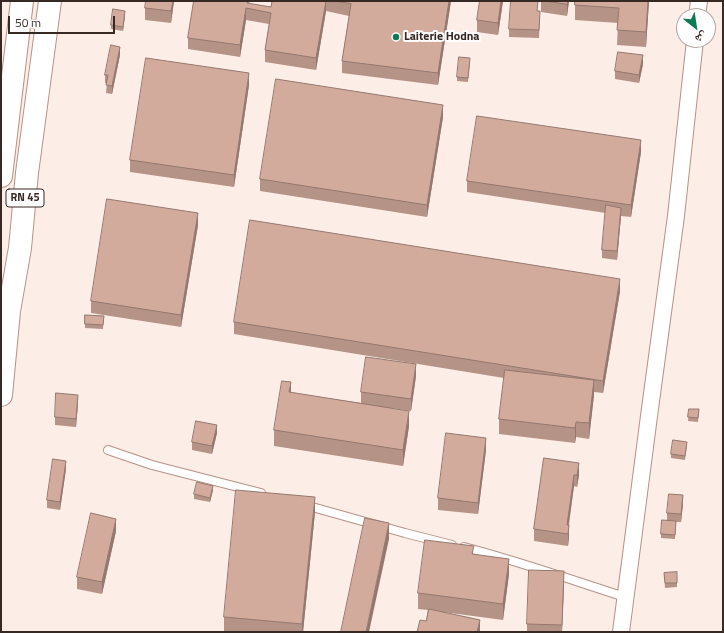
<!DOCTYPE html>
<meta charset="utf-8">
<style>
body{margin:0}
#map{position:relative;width:724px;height:633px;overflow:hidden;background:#fdede7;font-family:"Titillium Web","Noto Naskh Arabic",sans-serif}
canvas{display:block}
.frame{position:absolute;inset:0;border:2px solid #362823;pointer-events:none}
.north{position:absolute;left:676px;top:8px;width:40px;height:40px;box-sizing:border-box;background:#fefefe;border:1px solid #aea8a6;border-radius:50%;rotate:150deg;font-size:11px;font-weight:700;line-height:16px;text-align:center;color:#362823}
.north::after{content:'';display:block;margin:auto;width:14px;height:18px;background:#0c7a54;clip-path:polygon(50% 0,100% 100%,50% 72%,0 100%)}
.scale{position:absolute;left:8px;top:16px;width:107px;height:18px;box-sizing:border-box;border:2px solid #362823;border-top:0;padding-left:5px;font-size:12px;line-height:14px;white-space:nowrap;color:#362823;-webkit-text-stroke:3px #fefefe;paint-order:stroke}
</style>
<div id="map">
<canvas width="724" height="633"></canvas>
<div class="frame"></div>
<div class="north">ش</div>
<div class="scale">50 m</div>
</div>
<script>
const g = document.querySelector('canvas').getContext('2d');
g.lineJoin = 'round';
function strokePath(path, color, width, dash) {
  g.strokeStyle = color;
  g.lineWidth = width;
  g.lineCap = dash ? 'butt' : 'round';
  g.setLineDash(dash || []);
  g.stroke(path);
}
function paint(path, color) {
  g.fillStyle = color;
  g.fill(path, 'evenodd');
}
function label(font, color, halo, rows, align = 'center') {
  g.font = font + ' "Titillium Web",sans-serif';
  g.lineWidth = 4;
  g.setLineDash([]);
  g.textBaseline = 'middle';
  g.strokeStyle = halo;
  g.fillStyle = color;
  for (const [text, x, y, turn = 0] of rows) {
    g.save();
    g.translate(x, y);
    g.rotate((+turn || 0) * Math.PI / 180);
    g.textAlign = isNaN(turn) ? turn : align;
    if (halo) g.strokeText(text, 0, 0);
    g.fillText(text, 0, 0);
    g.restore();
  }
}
const lane = new Path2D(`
 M21,22L46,26
 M108,450L152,465L261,493
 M305,505L405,533L452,545
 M464,547C518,561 572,580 625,597`);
const street = new Path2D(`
 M697,16L699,1
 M621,632L649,416L676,216L695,40`);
const highway = new Path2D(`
 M1,176L22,1
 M1,395L9,311L20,248L27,173L50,1`);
strokePath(lane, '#b69285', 10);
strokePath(street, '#b69285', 18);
strokePath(highway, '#b69285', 24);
strokePath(lane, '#fff', 8);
strokePath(street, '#fff', 16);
strokePath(highway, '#fff', 22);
paint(new Path2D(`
 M174,1L171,23L145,20V8Z
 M194,1H250L249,4L271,7L272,1H451L438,85L342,73V61L349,16L326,11L316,70L265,62V50L269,24L246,20L240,57L188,49V38Z
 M480,1H503L498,35L477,32V20Z
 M541,1H569L567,16L541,12Z
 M575,1H649L646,47L617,45L618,23L575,20Z
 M537,11L540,19L539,38L509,37V29Z
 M125,15L123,31L111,29V25Z
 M120,55L112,94L106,93L107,83H105V75Z
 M470,62L468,82L457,81V77Z
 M643,64L639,83L615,79V71Z
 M249,85L234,187L130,172V160Z
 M443,117L427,217L260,191V179Z
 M641,152L631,217L621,216L617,260L602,258V250L606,213L467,192V181Z
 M198,225L181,327L91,313V301Z
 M620,291L603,393L594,392L589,439L576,437L575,443L499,434V419L504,378L234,334V322Z
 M85,315L104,316L103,329L85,328Z
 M416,376L411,411L392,408L409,426L403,466L274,446V430L291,393L361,403V392Z
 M78,403L76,427L55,425V417Z
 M689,409H699L698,422L688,421Z
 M217,433L212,454L192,450V442Z
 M687,446L685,460L671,458V454Z
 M486,450L478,514L438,510V498Z
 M544,458L579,475L577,487L574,486L569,525V537L568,546L534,541V529Z
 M66,469L60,510L47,508V500Z
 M213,490L210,502L194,499V494Z
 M683,504L681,522H676L675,539L661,538V534L667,521V513Z
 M315,512L303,632H224V617Z
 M116,531L102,594L77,589V577Z
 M474,555L509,574L503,620L443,612L480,620V632H417L426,621L428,610L418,609V593Z
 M677,572V587L665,588L664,573Z
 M564,583L562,632H527V624Z`), '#b59387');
paint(new Path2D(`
 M173,1H174L171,23V11Z
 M326,1V11L316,70V58Z
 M449,1H451L438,85V73Z
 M501,1H503L498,35V23Z
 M568,1H569L567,16V4Z
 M648,1H649L646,47V32Z
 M246,8V20L240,57V45Z
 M125,11V15L123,31V27Z
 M120,47V55L112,94V86Z
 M643,55V64L639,83V75Z
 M249,73V85L234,187V175Z
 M443,105V117L427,217V205Z
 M641,140V152L631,217V205Z
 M621,208V216L617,260V251Z
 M198,213V225L181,327V315Z
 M620,279V291L603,393V381Z
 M416,364V376L411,411V399Z
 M594,380V396L589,439V423Z
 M291,382V397L289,392Z
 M78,395V403L76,427V419Z
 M409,411V426L403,466V450Z
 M576,422V437L575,443V428Z
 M217,425V433L212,454V446Z
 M486,438V450L478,514V503Z
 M66,461V469L60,510V502Z
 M579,463V475L577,487V475Z
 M574,475V486L567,534V525Z
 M213,486V490L210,502V498Z
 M683,495V504L681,522V514Z
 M315,497V512L303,632H302V624Z
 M116,519V531L102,594V582Z
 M389,523V539L369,632H366Z
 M569,525V537L568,546V534Z
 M509,559V574L503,620V604Z
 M564,571V583L562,632V625Z
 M480,620V632H477Z`), '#94786e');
const building = new Path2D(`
 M146,1H173L171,11L145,8Z
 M194,1H248L247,3L271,7L272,1H326L316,58L265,50L271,13L246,8L240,45L188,38Z
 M334,1H449L438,73L342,61L351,4Z
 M480,1H501L498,23L477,20Z
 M511,1H538L537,11H540L539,30L509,29Z
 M546,1H568L567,4Z
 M575,1H648L646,32L617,30L619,8L575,5Z
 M113,9L125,11L123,27L111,25Z
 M111,45L120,47L112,86L106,85L108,75H105Z
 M618,52L643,55L639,75L615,71Z
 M459,57L470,58L468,78L457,77Z
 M146,58L249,73L234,175L130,160Z
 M276,79L443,105L427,205L260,179Z
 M477,116L641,140L631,205L467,181Z
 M107,199L198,213L181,315L91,301Z
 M606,205L621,208L617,251L602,250Z
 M250,220L620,279L603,381L234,322Z
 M85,315L104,316L103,325L85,324Z
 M366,357L416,364L411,399L361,392Z
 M505,370L594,380L589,423L576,422L575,428L499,419Z
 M282,381L291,382L289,392L409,411L403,450L274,430Z
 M56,393L78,395L76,419L55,417Z
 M689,409H699L698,418L688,417Z
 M196,421L217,425L212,446L192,442Z
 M446,433L486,438L478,503L438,498Z
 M673,440L687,442L685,456L671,454Z
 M544,458L579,463L577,475H574L567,525H569L568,534L534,529Z
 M53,459L66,461L60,502L47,500Z
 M197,482L213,486L210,498L194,494Z
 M236,490L315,497L302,624L224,617Z
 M669,494L683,495L681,514L667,513Z
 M91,513L116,519L102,582L77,577Z
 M365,518L389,523L366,632H341Z
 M662,520L676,521L675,535L661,534Z
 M425,540L474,546L472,554L509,559L503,604L418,593Z
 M529,570L564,571L562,625L527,624Z
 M677,572V583H665L664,573Z
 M429,609L480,620L477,632H417L420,620L426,621Z`);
paint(building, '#d3ab9d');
strokePath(building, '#94786e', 1);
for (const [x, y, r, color] of [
 [396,37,4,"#0c7a54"]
]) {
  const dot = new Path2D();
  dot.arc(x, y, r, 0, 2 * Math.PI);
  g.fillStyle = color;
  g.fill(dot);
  strokePath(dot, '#fefefe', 1.5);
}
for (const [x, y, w] of [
 [25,198,38]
]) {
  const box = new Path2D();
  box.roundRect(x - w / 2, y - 9, w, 18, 3);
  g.fillStyle = '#fefefe';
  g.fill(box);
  strokePath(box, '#362823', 1);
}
label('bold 11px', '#362823', null, [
 ["RN 45",25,198]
]);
label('bold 12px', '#362823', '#fefefe', [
 ["Laiterie Hodna",404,37]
], 'left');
</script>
